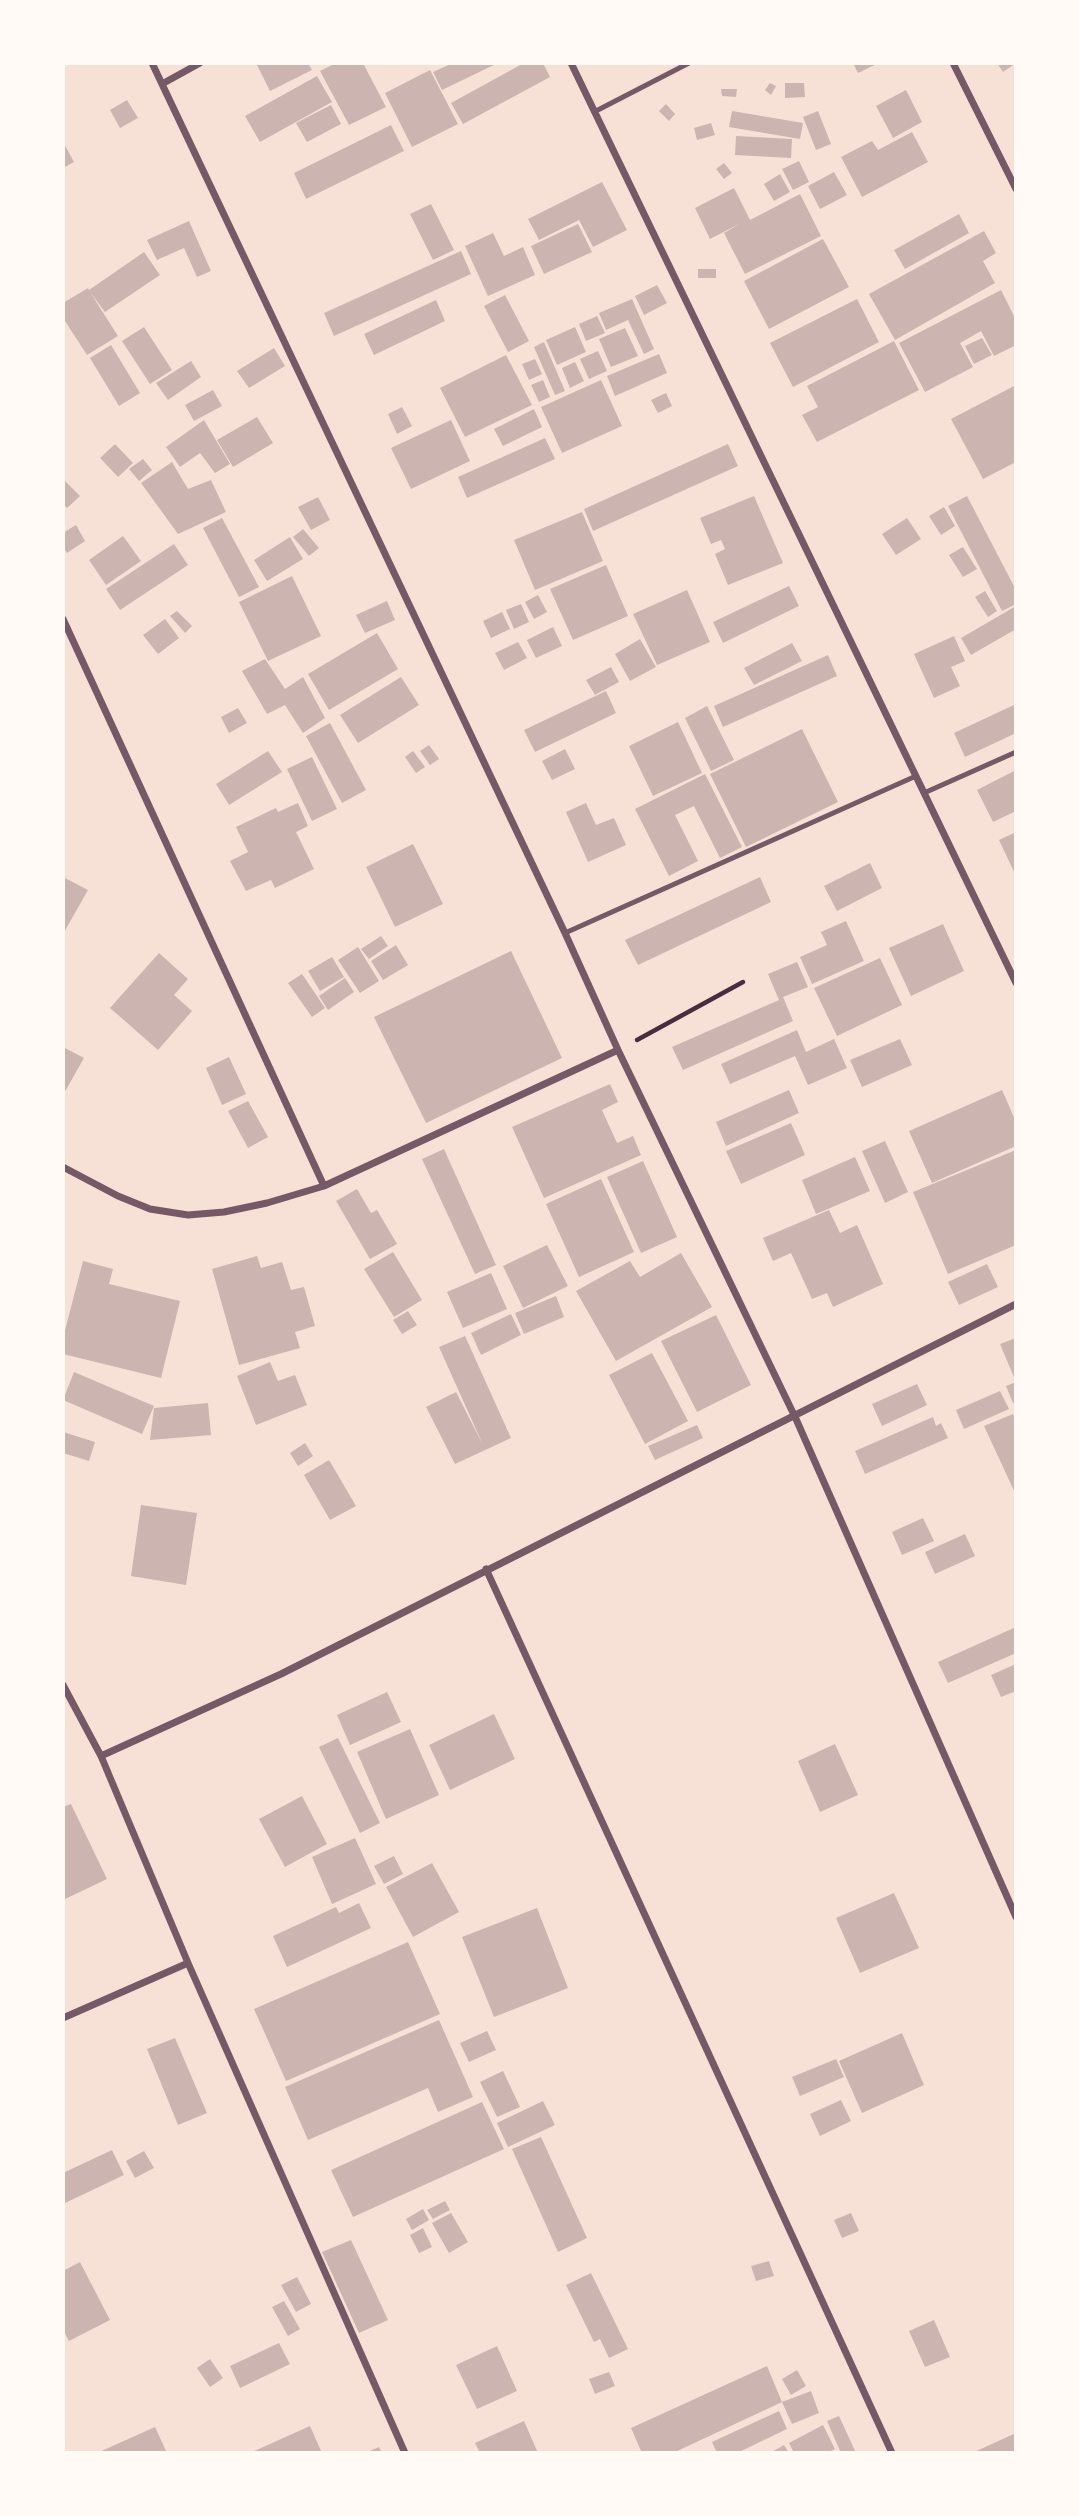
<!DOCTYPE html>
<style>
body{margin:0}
#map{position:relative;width:1079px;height:2516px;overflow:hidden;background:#f7e1d7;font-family:"Crimson Pro",serif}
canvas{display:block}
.frame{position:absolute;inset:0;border:65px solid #fffaf5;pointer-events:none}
</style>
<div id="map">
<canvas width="1079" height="2516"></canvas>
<div class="frame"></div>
</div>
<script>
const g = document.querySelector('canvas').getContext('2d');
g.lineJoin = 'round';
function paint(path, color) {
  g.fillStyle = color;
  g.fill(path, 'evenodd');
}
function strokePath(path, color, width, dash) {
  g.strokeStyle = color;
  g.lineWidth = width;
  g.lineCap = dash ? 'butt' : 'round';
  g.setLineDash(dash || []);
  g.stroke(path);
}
paint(new Path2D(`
 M256,63H308L312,70L270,91Z
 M336,63H363L386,107L349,125L320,71Z
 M453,63H498L442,90L433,72Z
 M524,63H543L550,77L463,124L451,103Z
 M853,63H879L858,73Z
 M997,63H1016L1003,72Z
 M430,70L458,124L412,147L385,93Z
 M317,76L332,102L260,142L245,116Z
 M770,83L776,86L771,95L765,90Z
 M785,83H804L805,97L785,98Z
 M721,89H737L736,97L722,96Z
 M906,90L922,122L893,138L876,106Z
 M127,100L138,118L120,128L110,110Z
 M666,104L675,114L669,121L659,111Z
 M331,105L341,124L307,142L296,123Z
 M732,111L803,123L800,139L729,127Z
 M818,111L831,144L816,150L803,117Z
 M711,123L715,135L697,140L694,128Z
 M391,125L404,151L306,199L294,173Z
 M912,132L928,162L862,197L841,157L872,141L878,150Z
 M736,136L792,139L791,158L735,155Z
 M63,142L74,162L63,168Z
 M799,161L809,182L793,190L782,169Z
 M724,163L732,173L724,179L716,169Z
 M834,172L847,195L820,209L808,186Z
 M780,174L790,192L774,201L764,184Z
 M602,182L627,230L593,247L579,220L539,240L528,219Z
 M734,188L750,220L800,194L821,236L745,274L724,233L741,223L710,239L695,208Z
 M431,204L454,250L433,260L410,214Z
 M959,214L969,233L905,269L894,250Z
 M189,221L211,271L197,277L184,248L157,260L147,240Z
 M578,224L592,252L544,274L531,246Z
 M984,231L996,253L983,261L995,283L895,340L869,294Z
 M493,233L504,256L523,247L535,275L488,296L465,246Z
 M823,239L849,287L769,329L744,281Z
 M461,251L471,274L334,336L324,313Z
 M144,252L160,275L105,312L90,292L118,336L87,355L63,318V303L88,288L89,290Z
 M698,269H716V278H698Z
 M657,285L667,303L644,315L635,296Z
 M1001,290L1016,320V345L994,356L981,331L960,343L973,367L925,392L899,343Z
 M505,295L529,341L508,352L484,306Z
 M632,299L654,349L644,354L628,320L606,330L599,313Z
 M857,299L879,342L793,387L770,343Z
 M436,300L445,321L374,355L364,334Z
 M597,316L605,333L586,341L579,324Z
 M144,327L172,370L150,384L122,341Z
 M575,327L586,352L557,365L546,340Z
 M625,328L638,356L611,367L599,339Z
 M982,338L992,355L974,364L965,346Z
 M894,341L919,390L817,442L802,415L818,407L807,386Z
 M544,342L565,391L555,395L534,347Z
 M111,345L140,393L119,406L90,358Z
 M274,348L285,366L249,388L237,371Z
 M598,351L607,371L589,379L580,359Z
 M659,354L667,373L615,396L607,376Z
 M506,355L532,405L465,437L440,388Z
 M535,359L542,374L529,380L522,364Z
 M191,361L201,377L168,400L156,383Z
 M575,362L584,381L570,388L562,368Z
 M543,380L550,397L539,402L531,385Z
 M601,380L622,426L562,453L541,407Z
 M1016,385V462L983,479L951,419Z
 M213,390L222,406L194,421L185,405Z
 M666,393L672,406L658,413L651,400Z
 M402,407L412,426L397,434L388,414Z
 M534,409L542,427L503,446L494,429Z
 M257,417L273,443L233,467L217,440Z
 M204,420L230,464L215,473L200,453L180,467L166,447Z
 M451,420L470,461L411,489L391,448Z
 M545,438L555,459L467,498L458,477Z
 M115,444L133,463L118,477L100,458Z
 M728,444L738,466L593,531L584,509Z
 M143,459L152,470L139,481L129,469Z
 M172,462L188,489L211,480L226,512L178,534L141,483Z
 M65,481L80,496L67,508L63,503V483Z
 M754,496L783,563L728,585L715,554L725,549L721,540L711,544L700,518Z
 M967,496L1016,590V604L1002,611L948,506Z
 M318,497L330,520L311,530L298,507Z
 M944,507L955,526L941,535L929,516Z
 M582,512L603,561L535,590L514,540Z
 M222,518L259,587L239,597L203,528Z
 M907,518L921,539L896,555L882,534Z
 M76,525L85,541L67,553L63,547V533Z
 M303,529L319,548L309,556L293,537Z
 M123,536L141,561L106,585L89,560Z
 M290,537L303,559L267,581L254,560Z
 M174,544L188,565L120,610L106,589Z
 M963,547L977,569L963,577L949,555Z
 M606,565L628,616L573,640L550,589Z
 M292,576L321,636L268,661L239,602Z
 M789,586L799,606L723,643L713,622Z
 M687,590L710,642L657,665L633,614Z
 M985,591L997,611L988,617L975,597Z
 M538,595L547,612L534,619L525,602Z
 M387,601L395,620L365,633L356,615Z
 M521,604L529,622L514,629L506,610Z
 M1016,606V629L971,655L961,638Z
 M177,611L192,626L185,633L170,616Z
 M502,612L510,629L491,638L483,621Z
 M165,619L179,638L158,654L143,635Z
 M553,627L562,646L536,658L527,640Z
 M377,633L398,669L329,710L308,674Z
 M954,636L965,661L951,667L960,686L934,698L914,654Z
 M640,639L656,667L630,681L615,654Z
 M518,642L527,658L504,670L495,653Z
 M792,643L802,661L754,685L744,668Z
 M828,655L837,676L723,727L714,706Z
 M265,659L285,689L303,677L325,718L303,733L285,705L267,714L242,671Z
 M611,667L619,682L595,695L586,680Z
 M401,677L419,705L358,743L340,715Z
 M606,691L616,713L535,752L524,730Z
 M1016,704V733L965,757L954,733Z
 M707,706L734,760L711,771L685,718Z
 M238,708L247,723L229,733L221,717Z
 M678,722L702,773L653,796L629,746Z
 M330,723L366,790L342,803L306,736Z
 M802,729L838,802L746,847L710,774Z
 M429,745L439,759L430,765L420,751Z
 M565,749L575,769L552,780L542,761Z
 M268,751L282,772L229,805L216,784Z
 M413,751L425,767L416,773L405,757Z
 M312,757L337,809L312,821L287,769Z
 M1016,770V811L993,822L977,790Z
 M705,774L742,847L720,858L694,806L675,815L698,861L669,876L635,809Z
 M298,803L308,826L296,832L314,869L275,888L271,880L246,891L230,861L248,852L236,827L276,808L278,812Z
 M586,803L596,825L614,818L626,845L588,862L566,812Z
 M1016,832V876L999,840Z
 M413,844L443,904L395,927L366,867Z
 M870,863L882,888L837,911L824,886Z
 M63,877L88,890L63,934Z
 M760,877L771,902L638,965L625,940Z
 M846,921L864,961L812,984L800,957L827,945L821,932Z
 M943,924L964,971L911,996L889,948Z
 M381,936L388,946L369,959L361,949Z
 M396,945L408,965L383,980L371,961Z
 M358,947L379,981L360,993L338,960Z
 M511,951L562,1058L426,1123L374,1017Z
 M159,953L188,979L174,995L192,1011L158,1050L110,1008Z
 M332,957L344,977L320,991L308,971Z
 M880,958L902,1005L837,1036L814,988Z
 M797,962L808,987L783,997L793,1021L683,1070L672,1047L779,1000L768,974Z
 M302,974L325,1008L312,1017L288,983Z
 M345,978L354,992L328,1010L319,996Z
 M797,1030L806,1052L834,1039L847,1068L808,1085L795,1056L730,1084L721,1064Z
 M900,1039L912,1065L862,1087L850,1060Z
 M63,1047L84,1058L63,1095Z
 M229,1057L246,1094L222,1105L206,1068Z
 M610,1084L618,1102L602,1110L617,1143L633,1136L641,1155L544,1198L512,1127Z
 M789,1090L799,1113L726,1146L716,1122Z
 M1002,1090L1016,1122V1146L932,1183L909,1131Z
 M248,1101L268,1137L248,1148L228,1111Z
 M791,1123L805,1155L741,1184L726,1151Z
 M885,1141L908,1192L885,1203L862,1151Z
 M444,1149L496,1265L475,1274L422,1159Z
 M1016,1150V1245L948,1274L913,1192Z
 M855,1157L870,1191L816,1214L802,1180Z
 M643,1161L677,1237L641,1253L607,1177Z
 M601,1179L634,1252L579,1277L546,1204Z
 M357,1189L371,1213L377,1210L397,1244L370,1259L336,1201Z
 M829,1210L840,1233L857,1225L883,1284L833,1307L827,1293L812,1299L791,1253L773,1261L763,1238Z
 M547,1245L568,1286L523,1308L503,1266Z
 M393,1252L422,1300L394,1317L364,1269Z
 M681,1253L712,1307L616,1361L576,1291L630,1261L640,1277Z
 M257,1256L261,1268L282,1262L291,1290L304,1287L315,1326L295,1332L300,1348L239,1365L212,1269Z
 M83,1261L113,1269L109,1284L180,1301L161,1378L63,1354V1338Z
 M987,1264L998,1287L959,1305L948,1282Z
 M491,1273L507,1309L463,1328L447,1292Z
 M556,1296L564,1317L524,1334L515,1313Z
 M408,1311L417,1325L402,1334L393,1320Z
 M511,1314L521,1335L481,1355L471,1333Z
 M716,1315L751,1385L697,1412L661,1341Z
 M465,1336L511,1438L455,1464L426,1407L456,1392L483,1445L439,1347Z
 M1016,1338V1402L1013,1403L1006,1386L1016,1382L1000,1344Z
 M652,1353L688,1421L645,1444L609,1375Z
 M270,1362L278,1381L295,1375L307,1405L256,1425L237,1376Z
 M74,1372L154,1406L142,1434L63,1400Z
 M917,1384L927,1405L882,1426L872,1404Z
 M1000,1391L1009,1409L964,1429L956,1410Z
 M208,1403L211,1435L150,1440L154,1408Z
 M1013,1414L1016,1421V1495L984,1426Z
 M933,1417L936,1426L941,1423L948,1438L865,1474L855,1451Z
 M697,1425L703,1438L655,1460L648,1446Z
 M63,1432L95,1442L89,1461L63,1453Z
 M305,1443L313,1456L298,1466L290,1453Z
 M329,1460L356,1506L330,1520L304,1475Z
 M141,1505L197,1513L186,1585L131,1576Z
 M923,1518L934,1541L902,1555L892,1532Z
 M965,1534L975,1556L935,1574L925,1552Z
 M1016,1627V1653L948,1683L938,1662Z
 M1016,1664V1691L1001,1697L991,1675Z
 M387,1692L401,1722L350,1745L337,1715Z
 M494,1714L515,1759L450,1790L429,1745Z
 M410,1729L439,1795L386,1819L357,1752Z
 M338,1738L380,1823L360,1833L319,1747Z
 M835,1744L858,1795L820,1812L798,1761Z
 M302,1796L327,1844L285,1867L259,1819Z
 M71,1804L107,1879L63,1900V1807Z
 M355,1838L376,1884L332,1904L312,1857Z
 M394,1856L403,1874L384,1884L374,1866Z
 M432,1863L459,1912L413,1937L386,1887Z
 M894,1893L919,1948L860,1973L836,1918Z
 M359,1903L371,1928L287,1967L273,1936L336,1907L339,1913Z
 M537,1908L568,1988L494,2017L462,1937Z
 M408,1942L440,2014L286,2081L254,2009Z
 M439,2020L473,2097L438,2112L428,2088L308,2140L285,2087Z
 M487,2031L496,2050L469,2062L460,2043Z
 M902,2033L924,2085L862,2113L839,2061Z
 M175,2038L207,2113L178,2125L147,2049Z
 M836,2059L844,2077L800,2096L792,2077Z
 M503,2071L520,2107L497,2117L480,2082Z
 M841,2100L851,2121L820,2136L810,2114Z
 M543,2101L555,2125L508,2147L497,2123Z
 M482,2102L504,2149L353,2217L331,2170Z
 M541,2137L587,2238L558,2252L512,2149Z
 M112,2150L124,2175L63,2204V2173Z
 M144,2151L154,2168L135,2178L126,2161Z
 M445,2201L450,2210L433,2219L427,2210Z
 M423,2209L429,2220L412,2230L406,2219Z
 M451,2213L468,2242L449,2253L432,2223Z
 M851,2213L859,2231L842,2238L834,2220Z
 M423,2228L432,2247L419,2253L410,2235Z
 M351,2240L388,2320L359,2333L322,2252Z
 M769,2261L774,2276L756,2281L751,2266Z
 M80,2262L110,2320L69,2341L63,2330V2271Z
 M591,2273L628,2349L609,2358L600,2339L594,2342L566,2285Z
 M297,2277L311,2304L296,2312L281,2285Z
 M284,2301L300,2329L288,2336L272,2307Z
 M934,2320L950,2357L925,2367L909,2331Z
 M279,2343L290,2364L240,2388L230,2366Z
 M497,2346L517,2391L477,2409L456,2365Z
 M210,2359L223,2378L210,2387L197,2368Z
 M767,2366L782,2402L811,2391L819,2413L792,2424L782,2402L673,2453H642L631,2428Z
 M797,2370L806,2386L791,2395L782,2379Z
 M609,2372L615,2386L595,2394L589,2379Z
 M779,2411L787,2429L737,2453H717L712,2442Z
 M839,2416L856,2453H841L827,2421Z
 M524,2421L538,2453H480L475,2443Z
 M823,2425L835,2449L827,2453H794L789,2443Z
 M310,2426L322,2453H250Z
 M155,2427L167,2453H97Z
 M1016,2433V2453H972Z
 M784,2445L789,2453H770Z
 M379,2447L382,2453H365Z`), '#ccb4b1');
strokePath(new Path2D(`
 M637,1040L743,982`), '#4a2c40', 4.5);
strokePath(new Path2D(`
 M594,112L689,63
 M924,793L1016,752
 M565,933L916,776`), '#755966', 5);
strokePath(new Path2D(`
 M152,63L565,933L618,1050L796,1419L1016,1917
 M571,63L1016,983
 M953,63L1016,189
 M162,84L200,63
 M63,619L324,1186
 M63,1167L118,1196L150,1209L188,1215L224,1212L267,1203L324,1186L618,1050
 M486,1569L892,2453
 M63,1685L101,1756L188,1963L405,2453
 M101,1756L281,1674L1016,1304
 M63,2018L188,1963`), '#755966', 7);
</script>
